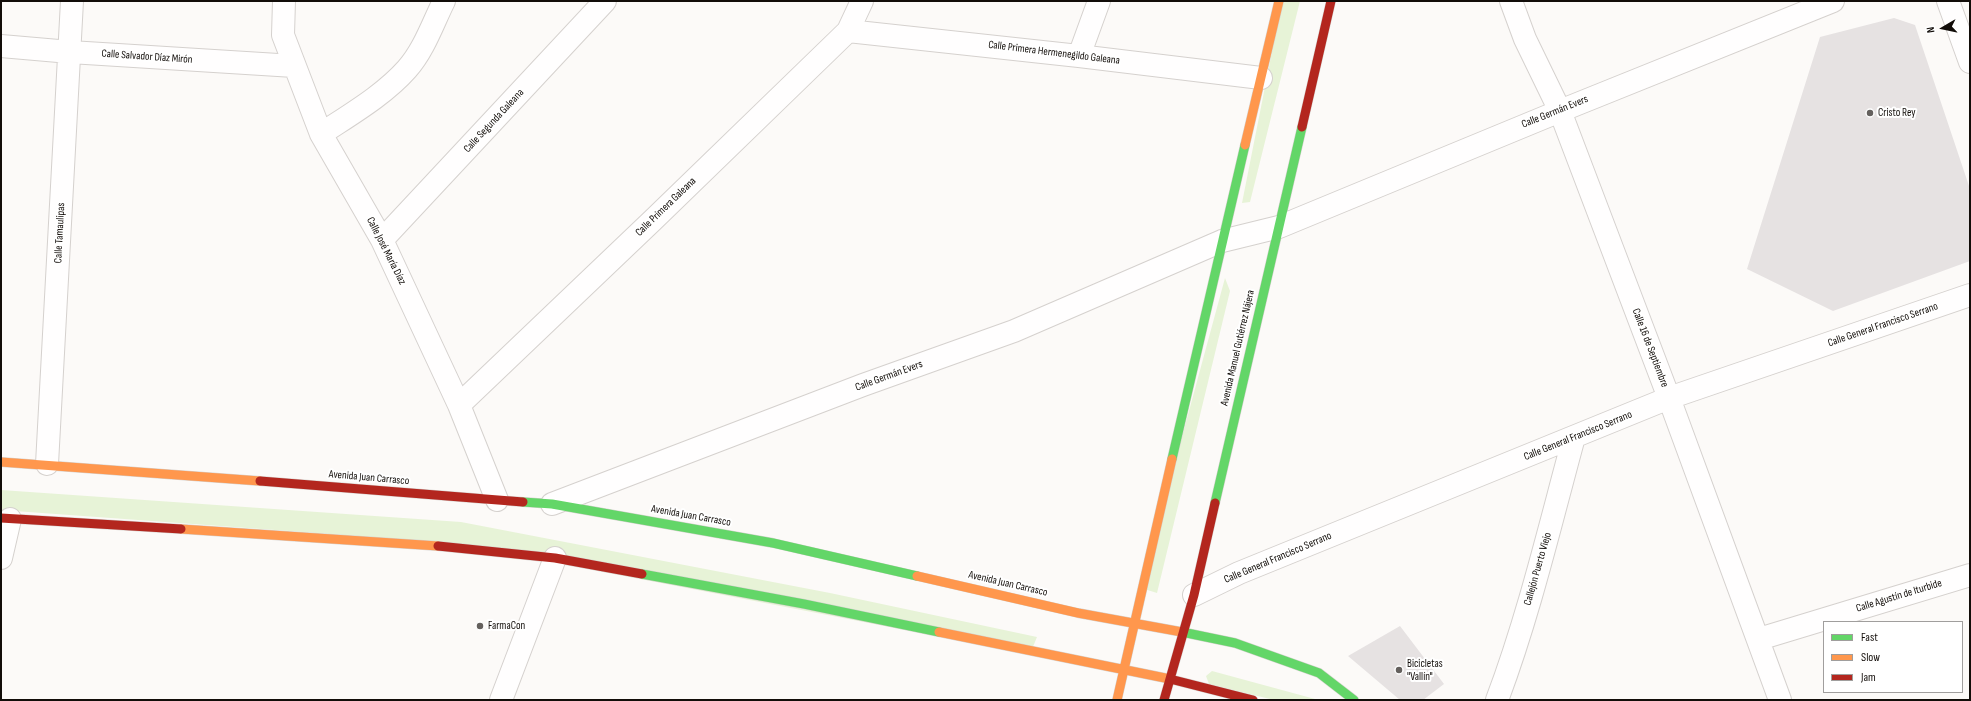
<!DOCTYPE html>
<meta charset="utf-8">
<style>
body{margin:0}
#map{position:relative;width:1971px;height:701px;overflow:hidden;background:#fcfaf8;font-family:"Sofia Sans Condensed",sans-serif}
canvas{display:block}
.frame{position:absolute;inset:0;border:2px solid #120d09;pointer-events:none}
.legend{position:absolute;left:1823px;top:621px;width:140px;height:72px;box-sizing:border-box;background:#fff;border:1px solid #a09e9d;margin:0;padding:5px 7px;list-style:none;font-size:12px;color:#120d09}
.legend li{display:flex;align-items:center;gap:8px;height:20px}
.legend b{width:20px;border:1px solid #a09e9d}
.north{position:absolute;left:1923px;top:8px;width:40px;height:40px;-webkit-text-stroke:3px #fff;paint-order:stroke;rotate:261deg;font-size:11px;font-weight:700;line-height:16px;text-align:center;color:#120d09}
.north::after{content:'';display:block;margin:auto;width:14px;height:18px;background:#120d09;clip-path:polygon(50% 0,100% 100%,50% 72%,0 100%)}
</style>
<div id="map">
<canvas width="1971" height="701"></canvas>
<div class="frame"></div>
<ul class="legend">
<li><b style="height:5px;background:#63d668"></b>Fast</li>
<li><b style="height:5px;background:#ff974d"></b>Slow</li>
<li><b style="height:5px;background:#b3261e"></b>Jam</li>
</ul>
<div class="north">N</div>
</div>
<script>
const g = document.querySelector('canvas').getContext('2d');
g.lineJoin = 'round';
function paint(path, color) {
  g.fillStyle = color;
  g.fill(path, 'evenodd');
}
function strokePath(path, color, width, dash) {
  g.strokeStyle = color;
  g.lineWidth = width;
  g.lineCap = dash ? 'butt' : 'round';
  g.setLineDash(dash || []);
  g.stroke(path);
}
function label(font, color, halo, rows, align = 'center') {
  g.font = font + ' "Sofia Sans Condensed",sans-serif';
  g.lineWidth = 4;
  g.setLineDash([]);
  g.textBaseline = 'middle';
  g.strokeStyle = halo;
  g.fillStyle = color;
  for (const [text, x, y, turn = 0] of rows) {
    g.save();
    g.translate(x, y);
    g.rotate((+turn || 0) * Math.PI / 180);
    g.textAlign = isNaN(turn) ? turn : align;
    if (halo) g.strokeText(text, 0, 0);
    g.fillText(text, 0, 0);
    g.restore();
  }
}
paint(new Path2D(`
 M1282,1H1300L1250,202L1242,203Z
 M1225,278L1230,291L1157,593L1141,588Z
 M1,490L461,522L830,593L1037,637L1030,654L453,543L1,510Z
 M1212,671L1315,699L1316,700H1274L1209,684L1206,676Z`), '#e7f3d7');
paint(new Path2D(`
 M1894,18L1915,25L1970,189V261L1833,311L1747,269L1820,37Z
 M1400,626L1444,684L1423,700H1400L1348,656Z`), '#e6e2e2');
const street = new Path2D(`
 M284,1L283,35L321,134L382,240L459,405L497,500
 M1511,1L1525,39L1560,111L1669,398L1780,700
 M1948,1L1970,62
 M848,31L1079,56L1261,78
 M1,46L70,52L294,66
 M1079,56L1099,1
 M321,134C351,114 384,95 407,69C424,50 433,23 444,1
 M382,240L605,1
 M459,405L653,220L848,31L862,1
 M47,464L72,1
 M552,504L863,385L1014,331L1222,241L1279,227L1560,111L1833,1
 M1,558L10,519
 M1194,595L1239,573L1669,398L1970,295
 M1759,639L1970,575
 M501,700L555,558
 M1497,700C1529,615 1550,525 1574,437`);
const fast = new Path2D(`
 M1172,459L1245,145
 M523,502L552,504L773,543L917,576
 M1215,503L1302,127
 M642,574L804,604L939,632
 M1182,632L1235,643L1319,673L1354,700`);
const slow = new Path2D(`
 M1245,145L1279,1
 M1,462L260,481
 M181,529L438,546
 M917,576L1078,613L1182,632
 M939,632L1170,679
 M1117,700L1172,459`);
const jam = new Path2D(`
 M1302,127L1331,1
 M260,481L523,502
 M1,518L181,529
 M438,546L555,558L642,574
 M1170,679L1253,700
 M1164,700L1194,595L1215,503`);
strokePath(street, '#d5d1ce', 24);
strokePath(fast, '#d5d1ce', 10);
strokePath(slow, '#d5d1ce', 10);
strokePath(jam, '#d5d1ce', 10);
strokePath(street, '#fffefe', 22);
strokePath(fast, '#63d668', 9);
strokePath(slow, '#ff974d', 9);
strokePath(jam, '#b3261e', 9);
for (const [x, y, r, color] of [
 [1870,113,4,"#64605d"],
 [480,626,4,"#64605d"],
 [1399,670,4,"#64605d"]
]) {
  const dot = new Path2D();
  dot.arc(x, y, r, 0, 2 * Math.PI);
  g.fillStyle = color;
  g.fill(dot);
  strokePath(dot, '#fff', 1.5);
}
label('11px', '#120d09', '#fff', [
 ["Calle Primera Hermenegildo Galeana",1054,53,7],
 ["Calle Salvador Díaz Mirón",147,57,4],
 ["Calle Germán Evers",1555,112,-22],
 ["Calle Segunda Galeana",494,121,-47],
 ["Calle Primera Galeana",666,207,-44],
 ["Calle Tamaulipas",60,233,-87],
 ["Calle José María Díaz",386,251,63],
 ["Calle General Francisco Serrano",1883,325,-19],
 ["Avenida Manuel Gutiérrez Nájera",1238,348,-77],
 ["Calle 16 de Septiembre",1650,348,69],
 ["Calle Germán Evers",889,376,-20],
 ["Calle General Francisco Serrano",1578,436,-22],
 ["Avenida Juan Carrasco",369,478,5],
 ["Avenida Juan Carrasco",691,516,10],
 ["Calle General Francisco Serrano",1278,558,-23],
 ["Callejón Puerto Viejo",1538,569,-74],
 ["Avenida Juan Carrasco",1008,584,13],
 ["Calle Agustín de Iturbide",1899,596,-17]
]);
label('11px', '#120d09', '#fff', [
 ["Cristo Rey",1878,113],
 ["FarmaCon",488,626],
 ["Bicicletas",1407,664],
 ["\"Vallín\"",1407,677]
], 'left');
</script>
